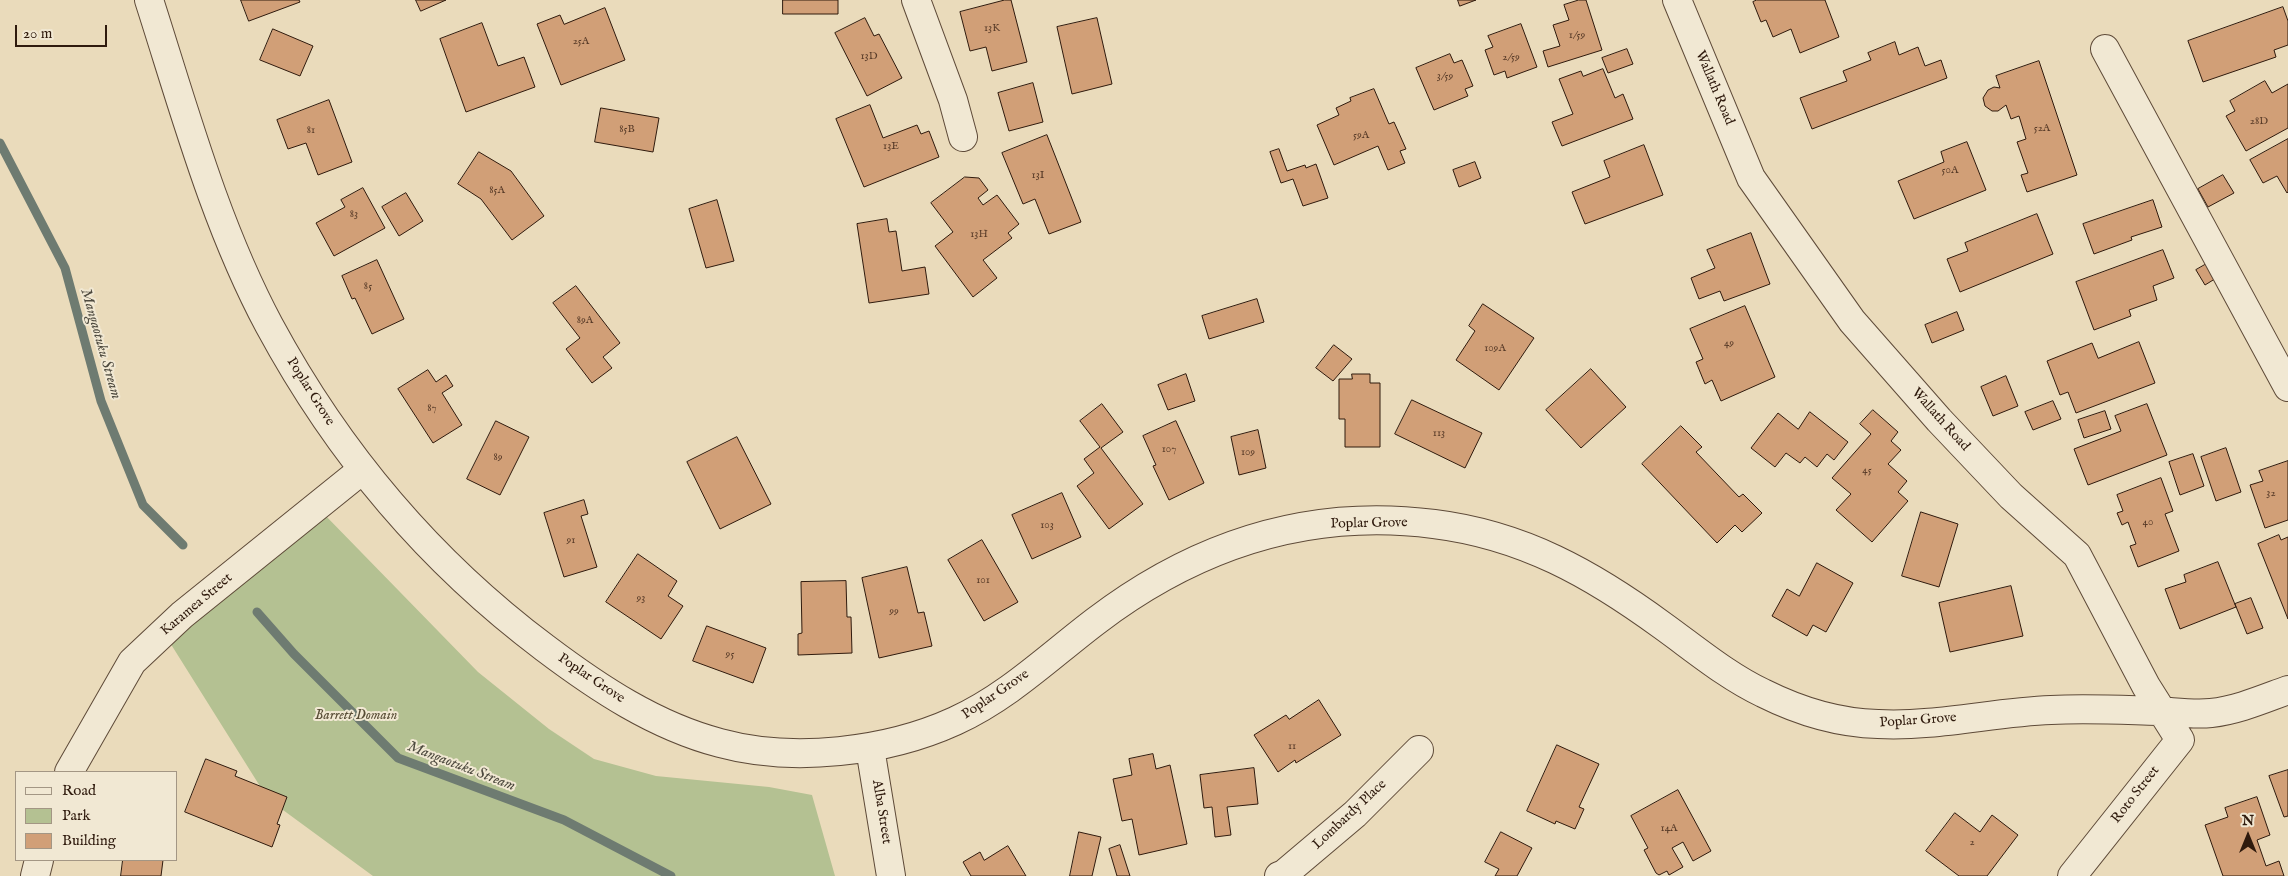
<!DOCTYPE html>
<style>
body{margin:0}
#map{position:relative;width:2288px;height:876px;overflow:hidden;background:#eadbbb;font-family:"IM FELL English",serif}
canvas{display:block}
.legend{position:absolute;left:15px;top:771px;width:162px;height:90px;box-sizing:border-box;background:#f1e8d3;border:1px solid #a39684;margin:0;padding:6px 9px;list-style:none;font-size:15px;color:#2f1a0d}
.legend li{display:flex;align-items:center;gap:10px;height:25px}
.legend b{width:25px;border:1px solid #a39684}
.north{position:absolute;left:2223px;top:811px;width:50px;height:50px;-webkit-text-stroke:4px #f1e8d3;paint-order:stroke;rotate:0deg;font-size:14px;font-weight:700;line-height:20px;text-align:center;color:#2f1a0d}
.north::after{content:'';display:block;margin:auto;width:18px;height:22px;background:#2f1a0d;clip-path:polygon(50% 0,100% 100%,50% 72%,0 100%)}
.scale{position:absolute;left:15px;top:25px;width:92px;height:22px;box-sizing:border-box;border:2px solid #2f1a0d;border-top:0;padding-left:6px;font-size:15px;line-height:18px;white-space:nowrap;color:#2f1a0d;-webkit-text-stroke:4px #f1e8d3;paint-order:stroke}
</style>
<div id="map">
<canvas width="2288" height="876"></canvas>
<ul class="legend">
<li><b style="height:6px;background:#f1e8d3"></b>Road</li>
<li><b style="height:14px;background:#b4c192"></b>Park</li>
<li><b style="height:14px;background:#d19f77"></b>Building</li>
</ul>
<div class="north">N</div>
<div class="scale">20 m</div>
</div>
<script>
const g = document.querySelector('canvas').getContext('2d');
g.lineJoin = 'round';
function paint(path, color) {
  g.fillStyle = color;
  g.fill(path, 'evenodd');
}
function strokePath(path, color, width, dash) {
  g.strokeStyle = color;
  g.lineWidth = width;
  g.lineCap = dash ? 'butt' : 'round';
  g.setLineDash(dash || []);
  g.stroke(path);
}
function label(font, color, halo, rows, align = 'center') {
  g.font = font + ' "IM FELL English",serif';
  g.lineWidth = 4;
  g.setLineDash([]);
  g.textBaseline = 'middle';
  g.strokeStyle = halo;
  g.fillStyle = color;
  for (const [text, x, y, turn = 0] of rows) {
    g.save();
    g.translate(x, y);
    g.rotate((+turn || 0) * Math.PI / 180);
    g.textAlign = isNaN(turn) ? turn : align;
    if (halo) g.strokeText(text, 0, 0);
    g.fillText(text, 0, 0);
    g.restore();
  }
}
paint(new Path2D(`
 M322,512L478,672L549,729L594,759L656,776L769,787L812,795L835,876H373L268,799L162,630Z`), '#b4c192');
strokePath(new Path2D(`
 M0,143L65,268L101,401L143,505L183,545
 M257,612L294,654L398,758L564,820L671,876`), '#6e7b71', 9);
const building = new Path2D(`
 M241,0H299L300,2L249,21Z
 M416,0H446L421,11Z
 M783,0H838V14H783Z
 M1005,0H1011L1027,62L992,71L986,47L970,51L960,12Z
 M1458,0H1476L1460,6Z
 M1579,0H1586L1602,50L1548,67L1543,51L1560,46L1553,25L1569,20L1564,5Z
 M1757,0H1825L1839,37L1800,53L1791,29L1773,37L1766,20L1761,22L1753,2Z
 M2283,7L2288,21V45L2274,50L2276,57L2203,82L2188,41Z
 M605,8L625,60L561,85L537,24L560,15L564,24Z
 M865,18L874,36L879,34L902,78L867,96L835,33Z
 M1097,18L1112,84L1072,94L1057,27Z
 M482,23L498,66L524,57L535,87L466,112L440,39Z
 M1521,24L1537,67L1507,78L1505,71L1494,75L1485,50L1493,47L1488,36Z
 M273,29L313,46L300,76L260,60Z
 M1895,42L1899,55L1918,47L1925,66L1941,60L1947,78L1812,129L1800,98L1847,81L1843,71L1871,60L1868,53Z
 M1627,49L1633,64L1608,73L1602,58Z
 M1450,54L1454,63L1462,60L1473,86L1465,89L1468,96L1434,110L1416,68Z
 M2039,61L2077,175L2027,192L2021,175L2028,173L2017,142L2026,139L2019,116L2011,119L2006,105L1998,111H1992L1985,106L1983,98L1988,90L1994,87L2000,88L1996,76Z
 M1603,69L1615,98L1623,94L1633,119L1562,146L1552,122L1573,114L1559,79L1581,71L1583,76Z
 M2265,81L2272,93L2288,84V128L2246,151L2226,116L2235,111L2230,101Z
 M1033,83L1043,122L1009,131L998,93Z
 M1374,89L1389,124L1394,122L1406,149L1400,151L1405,163L1388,170L1378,146L1334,165L1317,125L1339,115L1336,108L1351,101L1350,98Z
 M329,100L352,162L318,175L306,143L288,149L277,120Z
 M870,105L883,138L917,125L921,134L929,131L939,157L864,187L836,119Z
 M601,108L659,118L653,152L595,142Z
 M1047,135L1081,222L1049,234L1035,199L1023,204L1002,153Z
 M2288,139V192L2287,193L2277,176L2263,183L2250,160Z
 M1967,142L1986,190L1914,219L1898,181L1944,162L1941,152Z
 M1644,145L1663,195L1585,224L1572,192L1610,177L1604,161Z
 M1279,149L1287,171L1305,165L1306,168L1316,164L1328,198L1303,206L1293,179L1281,183L1270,152Z
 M479,152L511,171L544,216L512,240L481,199L458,184Z
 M1475,162L1481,178L1459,187L1453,170Z
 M2223,175L2234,193L2208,207L2198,189Z
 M965,177L979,178L988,190L978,198L983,205L997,195L1019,224L1008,233L1012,238L983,260L997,278L973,297L935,246L953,232L931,203Z
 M363,188L385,228L334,256L316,223L345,207L341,200Z
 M406,193L423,221L399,236L382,207Z
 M717,200L734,261L706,268L689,209Z
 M2153,200L2162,227L2131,237L2132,240L2094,254L2083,224Z
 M2037,214L2053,254L1960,292L1947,259L1968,251L1965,243Z
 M887,219L889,232L896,231L902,271L925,267L929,294L869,303L857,224Z
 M1751,233L1770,284L1724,301L1720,291L1699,299L1691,278L1715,268L1707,250Z
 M2163,250L2174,278L2153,286L2157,300L2129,310L2131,316L2094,330L2076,282Z
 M377,260L404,319L372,334L355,298L352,299L342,276Z
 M2210,262L2218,277L2205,285L2196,270Z
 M576,286L620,343L603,357L612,368L592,383L566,349L580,338L553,303Z
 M1257,299L1264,322L1209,339L1202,316Z
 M1483,304L1534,338L1499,390L1456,360L1475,331L1469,326Z
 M1745,306L1775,377L1721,401L1712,380L1705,384L1696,362L1703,359L1690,329Z
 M1957,312L1964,330L1932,343L1925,325Z
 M2139,342L2155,383L2076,413L2068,392L2060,395L2047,361L2092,343L2098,358Z
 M1334,345L1352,359L1333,381L1316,368Z
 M1591,369L1626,407L1581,448L1546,410Z
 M428,370L436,382L446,375L453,386L442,393L462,425L433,443L398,389Z
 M1186,374L1195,401L1168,410L1158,385Z
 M1352,374H1370V383H1380V447H1345V419H1339V379H1352Z
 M2006,376L2018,406L1993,416L1981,387Z
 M1412,400L1482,433L1465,468L1395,434Z
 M2053,401L2061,419L2033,430L2025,412Z
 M1102,404L1123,432L1101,448L1143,504L1109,529L1077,486L1094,473L1084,459L1100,447L1080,421Z
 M2147,404L2167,455L2088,485L2074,449L2121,431L2115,416Z
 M1873,410L1898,432L1891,441L1901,450L1888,464L1907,481L1898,492L1908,501L1872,542L1836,510L1851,494L1832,478L1871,434L1860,424Z
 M2105,411L2111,429L2084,438L2078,420Z
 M1810,412L1848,442L1834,460L1827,454L1817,467L1805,457L1800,463L1786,453L1775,467L1751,448L1778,413L1798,429Z
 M496,421L529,437L500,495L467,479Z
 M1176,421L1204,483L1169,500L1153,466L1156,465L1143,436Z
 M1681,426L1702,447L1696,452L1739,497L1743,494L1762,513L1742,532L1735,525L1717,543L1642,464Z
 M1258,430L1266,468L1239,475L1231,437Z
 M737,437L771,504L720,529L687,462Z
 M2226,448L2241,492L2216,501L2201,457Z
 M2193,454L2204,486L2180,495L2169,462Z
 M2288,461V520L2265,528L2250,485L2263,481L2259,471Z
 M2161,478L2173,511L2165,514L2179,551L2138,567L2130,546L2136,544L2128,522L2122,525L2117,513L2123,511L2117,495Z
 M1062,493L1081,537L1032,559L1012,515Z
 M584,500L588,514L581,516L597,567L564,577L544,513Z
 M1921,512L1958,524L1939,587L1902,576Z
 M2279,535L2281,540L2288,537V619L2258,544Z
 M982,540L1018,602L984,621L948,560Z
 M638,554L677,581L668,596L683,606L661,639L606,602Z
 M2218,562L2236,607L2180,629L2165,589L2186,582L2184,575Z
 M1817,563L1853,583L1826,632L1813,625L1807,636L1772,616L1787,589L1799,596Z
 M907,567L918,613L924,612L932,646L879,658L862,578Z
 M846,581L847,617H851L852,653L798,655V634L802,633L801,582Z
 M2011,586L2023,636L1950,652L1939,603Z
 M2251,598L2263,628L2247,634L2235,604Z
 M707,626L766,648L753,683L693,661Z
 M1319,700L1341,735L1296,763L1295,760L1278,772L1254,735L1286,715L1289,719Z
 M1557,745L1599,764L1579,807L1584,809L1575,829L1556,821L1555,824L1527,811Z
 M1153,754L1156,769L1170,765L1187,844L1139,855L1132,819L1122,821L1113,779L1132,775L1129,759Z
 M206,759L237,771L235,776L287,797L277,824L280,825L272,847L185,812Z
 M1254,768L1258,804L1227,807L1231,835L1215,837L1212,807L1204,808L1200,775Z
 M2288,770V816L2284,817L2269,776Z
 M1678,790L1711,851L1693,861L1683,842L1672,848L1683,867L1669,875L1667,871L1659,875L1656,873L1644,850L1648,848L1631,816Z
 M2257,797L2270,835L2257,840L2266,866L2279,861L2284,876H2223L2205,825L2228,817L2225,808Z
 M1955,813L1980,832L1992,815L2018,835L1987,876H1959L1926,851Z
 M1079,832L1101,837L1092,876H1070Z
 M1501,832L1532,848L1517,876H1495L1499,869L1485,862Z
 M1120,845L1130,876H1117L1109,849Z
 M1008,846L1026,876H971L963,862L980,852L984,860Z
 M123,860H163L161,876H121Z`);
paint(building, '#d19f77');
strokePath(building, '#2f1a0d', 1);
const minor = new Path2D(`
 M149,0C184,109 215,224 269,325C338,453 429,561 545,648C598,688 655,726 720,743C793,763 887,752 955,721C1008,697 1051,655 1096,621C1196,545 1309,508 1434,524C1523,535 1592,574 1663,626C1695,649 1727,676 1763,693C1799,711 1838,723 1878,724C1936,727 1994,712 2051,710C2087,708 2122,710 2158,711C2175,712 2194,715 2211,713C2238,710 2263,699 2288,690
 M916,0L953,100L963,137
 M1677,0L1751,178L1852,321L1939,420L2011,496L2077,555L2146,686L2180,740L2072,876
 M2105,49L2288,387
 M870,748L891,876
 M69,772L132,662L182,615L362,470
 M35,876L39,860
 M1279,876L1284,874L1355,814L1419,750`);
strokePath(minor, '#5e4a38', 30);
strokePath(minor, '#f1e8d3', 28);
label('11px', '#583b28', null, [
 ["13K",992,29],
 ["1/59",1577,36],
 ["25A",581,42],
 ["13D",869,57],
 ["2/59",1511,58],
 ["3/59",1445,77],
 ["28D",2259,122],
 ["52A",2042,129],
 ["85B",627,130],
 ["81",311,131],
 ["59A",1361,136],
 ["13E",891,147],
 ["50A",1950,171],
 ["13I",1038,176],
 ["85A",497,191],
 ["83",354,215],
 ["13H",979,235],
 ["85",368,287],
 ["89A",585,321],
 ["49",1729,344],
 ["109A",1495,349],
 ["87",432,409],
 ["113",1439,434],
 ["107",1169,450],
 ["109",1248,453],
 ["89",498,458],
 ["45",1867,471],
 ["32",2271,494],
 ["40",2148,523],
 ["103",1047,526],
 ["91",571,541],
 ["101",983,581],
 ["93",641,599],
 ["99",894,612],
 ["95",730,655],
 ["11",1292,747],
 ["14A",1669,829],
 ["2",1972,843]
]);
label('14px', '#2f1a0d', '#f1e8d3', [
 ["Wallath Road",1714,88,67],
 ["Poplar Grove",310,392,58],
 ["Wallath Road",1940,420,48],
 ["Poplar Grove",1369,524,-1],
 ["Karamea Street",197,605,-40],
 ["Poplar Grove",591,679,34],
 ["Poplar Grove",996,695,-34],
 ["Poplar Grove",1918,721,-4],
 ["Roto Street",2136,795,-52],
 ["Alba Street",881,812,81],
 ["Lombardy Place",1350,815,-43]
]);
label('italic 14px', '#574c35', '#f1e8d3', [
 ["Barrett Domain",356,716]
]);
label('italic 15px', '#4e4a3f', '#f1e8d3', [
 ["Mangaotuku Stream",100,344,74],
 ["Mangaotuku Stream",461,767,21]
]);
</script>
